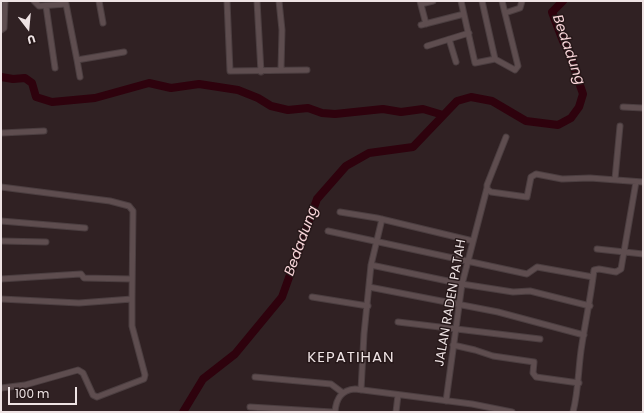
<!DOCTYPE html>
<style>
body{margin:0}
#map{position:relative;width:644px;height:413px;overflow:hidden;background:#302123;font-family:Poppins,sans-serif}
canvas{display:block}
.frame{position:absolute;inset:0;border:2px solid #eee3e4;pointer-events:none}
.north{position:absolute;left:8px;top:8px;width:40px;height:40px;-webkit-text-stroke:3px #261819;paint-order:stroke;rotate:164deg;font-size:11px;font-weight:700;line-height:16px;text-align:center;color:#eee3e4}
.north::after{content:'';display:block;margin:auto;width:14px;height:18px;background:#eee3e4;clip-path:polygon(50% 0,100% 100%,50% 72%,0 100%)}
.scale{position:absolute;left:8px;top:387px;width:69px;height:18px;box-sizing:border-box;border:2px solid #eee3e4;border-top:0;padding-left:5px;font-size:12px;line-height:14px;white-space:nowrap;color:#eee3e4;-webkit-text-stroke:3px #261819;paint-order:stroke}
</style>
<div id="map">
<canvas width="644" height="413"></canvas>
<div class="frame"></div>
<div class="north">U</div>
<div class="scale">100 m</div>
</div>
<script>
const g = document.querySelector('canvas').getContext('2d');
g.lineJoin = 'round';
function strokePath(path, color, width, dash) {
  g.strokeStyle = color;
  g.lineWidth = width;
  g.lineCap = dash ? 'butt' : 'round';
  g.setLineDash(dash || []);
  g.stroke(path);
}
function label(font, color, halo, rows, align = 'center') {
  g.font = font + ' Poppins,sans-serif';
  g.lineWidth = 3;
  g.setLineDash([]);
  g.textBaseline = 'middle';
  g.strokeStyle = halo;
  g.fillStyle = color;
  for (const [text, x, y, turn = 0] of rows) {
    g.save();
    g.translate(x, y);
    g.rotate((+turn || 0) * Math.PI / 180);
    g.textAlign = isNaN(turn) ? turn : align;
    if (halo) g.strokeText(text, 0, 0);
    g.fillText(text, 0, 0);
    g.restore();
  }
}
strokePath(new Path2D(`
 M1,77L13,79L25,78L32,83L36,97L52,102L95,98L149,83L171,88L199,84L238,90L258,98L271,106L288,110L308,108L322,113L335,114L383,109L401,112L423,109L443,115
 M183,412L203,379L235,354L282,297L317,199L346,166L369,153L413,147L457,101L471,97L492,101L526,121L558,125L571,118L579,107L583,94L569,53L563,41L552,12L563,1`), '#2e020d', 8);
const minor = new Path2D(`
 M34,1L39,6L66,4L77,60L124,52
 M99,1L103,23
 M227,1L230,71L307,70
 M257,1L261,72
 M279,1L282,30L281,69
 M420,1L426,24
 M461,1L475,63L495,59L515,70L518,66L502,1
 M482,1L495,59
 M421,4L433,1
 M46,6L55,68
 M505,13L520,8L522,1
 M421,25L464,14
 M1,30L4,28L5,1
 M449,39L456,62
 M427,46L469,33
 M77,60L80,77
 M623,107L643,108
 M1,133L44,131
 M506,137L487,185V189L491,192L527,197L531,177L536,174L562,179L590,178L643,182
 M615,179L620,126
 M1,187L110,201L129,206L133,211L132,299L79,303L1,299
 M340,212L377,218L473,241
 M1,221L85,228
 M328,231L527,274L537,267L593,277
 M1,241L46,242
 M597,249L643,254
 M371,265L462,284L513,292L530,291L590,306
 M1,279L81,274L84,278L132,279
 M369,287L498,312L584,335
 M312,297L368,306
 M398,322L540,339
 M453,345L475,350L493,356L534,362L533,373L536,377L579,383
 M255,377L331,384L343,393
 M1,388L25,385L78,370L83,373L93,395L97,397L144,379L145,375L132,326V299
 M361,390L364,334L371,265L382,219
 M446,401L462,284L487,188
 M250,407L332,412
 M335,412C336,399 341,390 355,389L472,404L512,412
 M396,412L398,395
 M573,412C579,389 578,367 582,344C586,319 591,295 594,270L599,269L616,272L621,269L636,182`);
strokePath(minor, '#4b3e40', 7);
strokePath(minor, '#5e4d4f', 5);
label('13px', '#eee3e4', '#261819', [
 ["JALAN RADEN PATAH",451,303,-80]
]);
label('italic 14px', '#f9d5d9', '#261819', [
 ["Bedadung",568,50,71],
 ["Bedadung",302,241,-70]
]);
g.letterSpacing = '1px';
label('15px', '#eee3e4', '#261819', [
 ["KEPATIHAN",351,358]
]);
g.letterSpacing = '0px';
</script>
